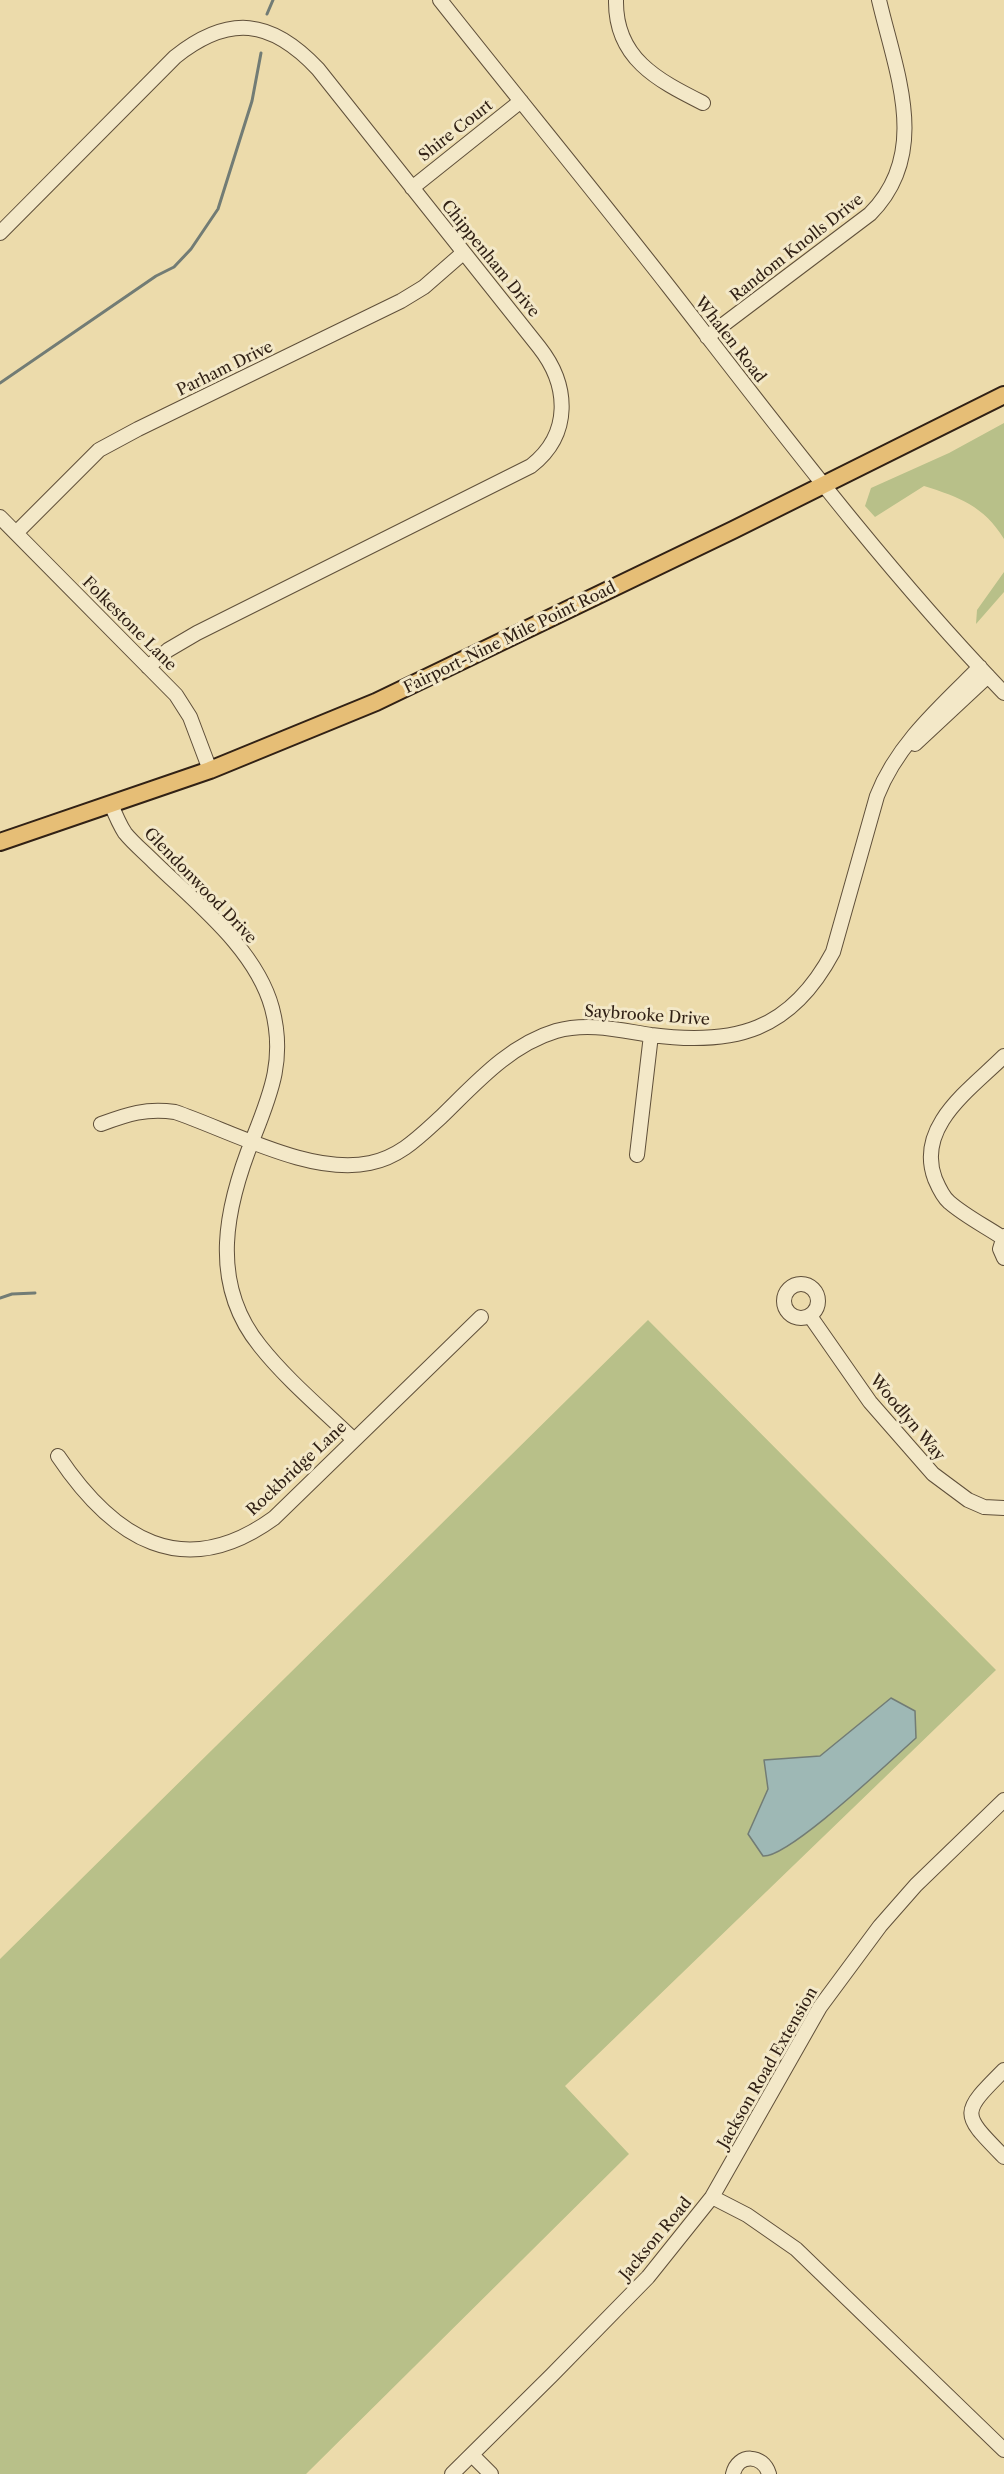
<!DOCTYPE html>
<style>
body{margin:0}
canvas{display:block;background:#ecdbab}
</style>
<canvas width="1004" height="2474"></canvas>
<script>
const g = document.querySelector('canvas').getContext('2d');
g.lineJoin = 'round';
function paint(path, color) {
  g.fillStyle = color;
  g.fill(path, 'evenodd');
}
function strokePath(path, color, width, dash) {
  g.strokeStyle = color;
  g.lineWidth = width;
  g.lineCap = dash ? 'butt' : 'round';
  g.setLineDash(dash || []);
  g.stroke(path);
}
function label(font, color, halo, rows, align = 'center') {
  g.font = font + ' "Libre Caslon Text",serif';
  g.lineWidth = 6;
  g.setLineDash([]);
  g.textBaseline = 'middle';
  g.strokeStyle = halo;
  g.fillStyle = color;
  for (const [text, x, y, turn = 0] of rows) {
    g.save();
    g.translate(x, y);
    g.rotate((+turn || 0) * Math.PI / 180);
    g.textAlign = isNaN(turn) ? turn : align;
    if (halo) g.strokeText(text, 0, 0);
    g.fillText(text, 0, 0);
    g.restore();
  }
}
paint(new Path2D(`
 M1004,423V539C984,506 959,497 924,486L875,517L865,506L871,488L949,453Z
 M1004,572V592L976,624L977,610Z
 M648,1320L996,1670L565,2086L629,2154L306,2474H0V1959Z`), '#b8c089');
const water = new Path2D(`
 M891,1698L915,1711L916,1738C892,1759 789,1858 763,1856L748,1834L768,1789L764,1760L820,1756Z`);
paint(water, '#9eb8b5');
strokePath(water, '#727c75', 1.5);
strokePath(new Path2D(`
 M267,14L273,0
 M0,383L156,276L174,267L191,249L218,209L252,101L261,53
 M0,1298L12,1294L35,1293`), '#727c75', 3);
const minor = new Path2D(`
 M440,0C516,96 594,191 669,287C778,427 881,565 1004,693
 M616,0C615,58 657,80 703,103
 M412,188L521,101
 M0,233L175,57C229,14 271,19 318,69L539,347C569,385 572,434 531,466L197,633L168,650L148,667
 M707,337L870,214C931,153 896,73 879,0
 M0,517L176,695L190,717L210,770
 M16,533L99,450L138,429L401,301L424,287L463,253
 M915,744L988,676
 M111,804C115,814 119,824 125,833C133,843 144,852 154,862C196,903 256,949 272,1008C285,1057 272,1091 254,1136C226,1205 208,1282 260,1346C287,1380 322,1409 353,1439
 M101,1124C128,1114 146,1108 175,1112C231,1131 312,1176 370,1163C400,1157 419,1137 441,1117C475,1084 509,1045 556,1031C588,1022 619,1030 651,1035C735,1046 791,1031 833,952L877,796C897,744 941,706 980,667
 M637,1155L651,1035
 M1004,1236L1000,1249L1004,1258
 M1003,1238C985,1226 965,1216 949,1202C943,1197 938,1186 935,1179C915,1126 971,1089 1004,1056
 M784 1301a17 17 0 1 1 34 0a17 17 0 1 1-34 0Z
 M810,1316L870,1402L933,1474L968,1500L984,1507L1004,1508
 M58,1456C113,1538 183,1584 274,1518L481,1317
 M1004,2070C960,2114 961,2113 1004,2157
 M712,2197L747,2215L796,2249L1004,2450
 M472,2455L491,2474
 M452,2474L552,2375L648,2277L712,2197L820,2007L880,1926L916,1885L1004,1800
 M733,2474C738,2453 763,2454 769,2474`);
const major = new Path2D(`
 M0,842L210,770L376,702L733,530L1004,395`);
strokePath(minor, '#60503a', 16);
strokePath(major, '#312115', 20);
strokePath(minor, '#f3e8c8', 14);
strokePath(major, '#e6be76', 16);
label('16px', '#312115', '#f3e8c8', [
 ["Shire Court",456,131,-38],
 ["Random Knolls Drive",797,248,-38],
 ["Chippenham Drive",490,259,51],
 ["Whalen Road",730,340,52],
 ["Parham Drive",225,369,-26],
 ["Folkestone Lane",129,624,45],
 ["Fairport-Nine Mile Point Road",510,638,-26],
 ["Glendonwood Drive",200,886,46],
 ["Saybrooke Drive",647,1016,4],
 ["Woodlyn Way",907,1418,50],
 ["Rockbridge Lane",297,1469,-43],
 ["Jackson Road Extension",768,2068,-60],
 ["Jackson Road",656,2239,-50]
]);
</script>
